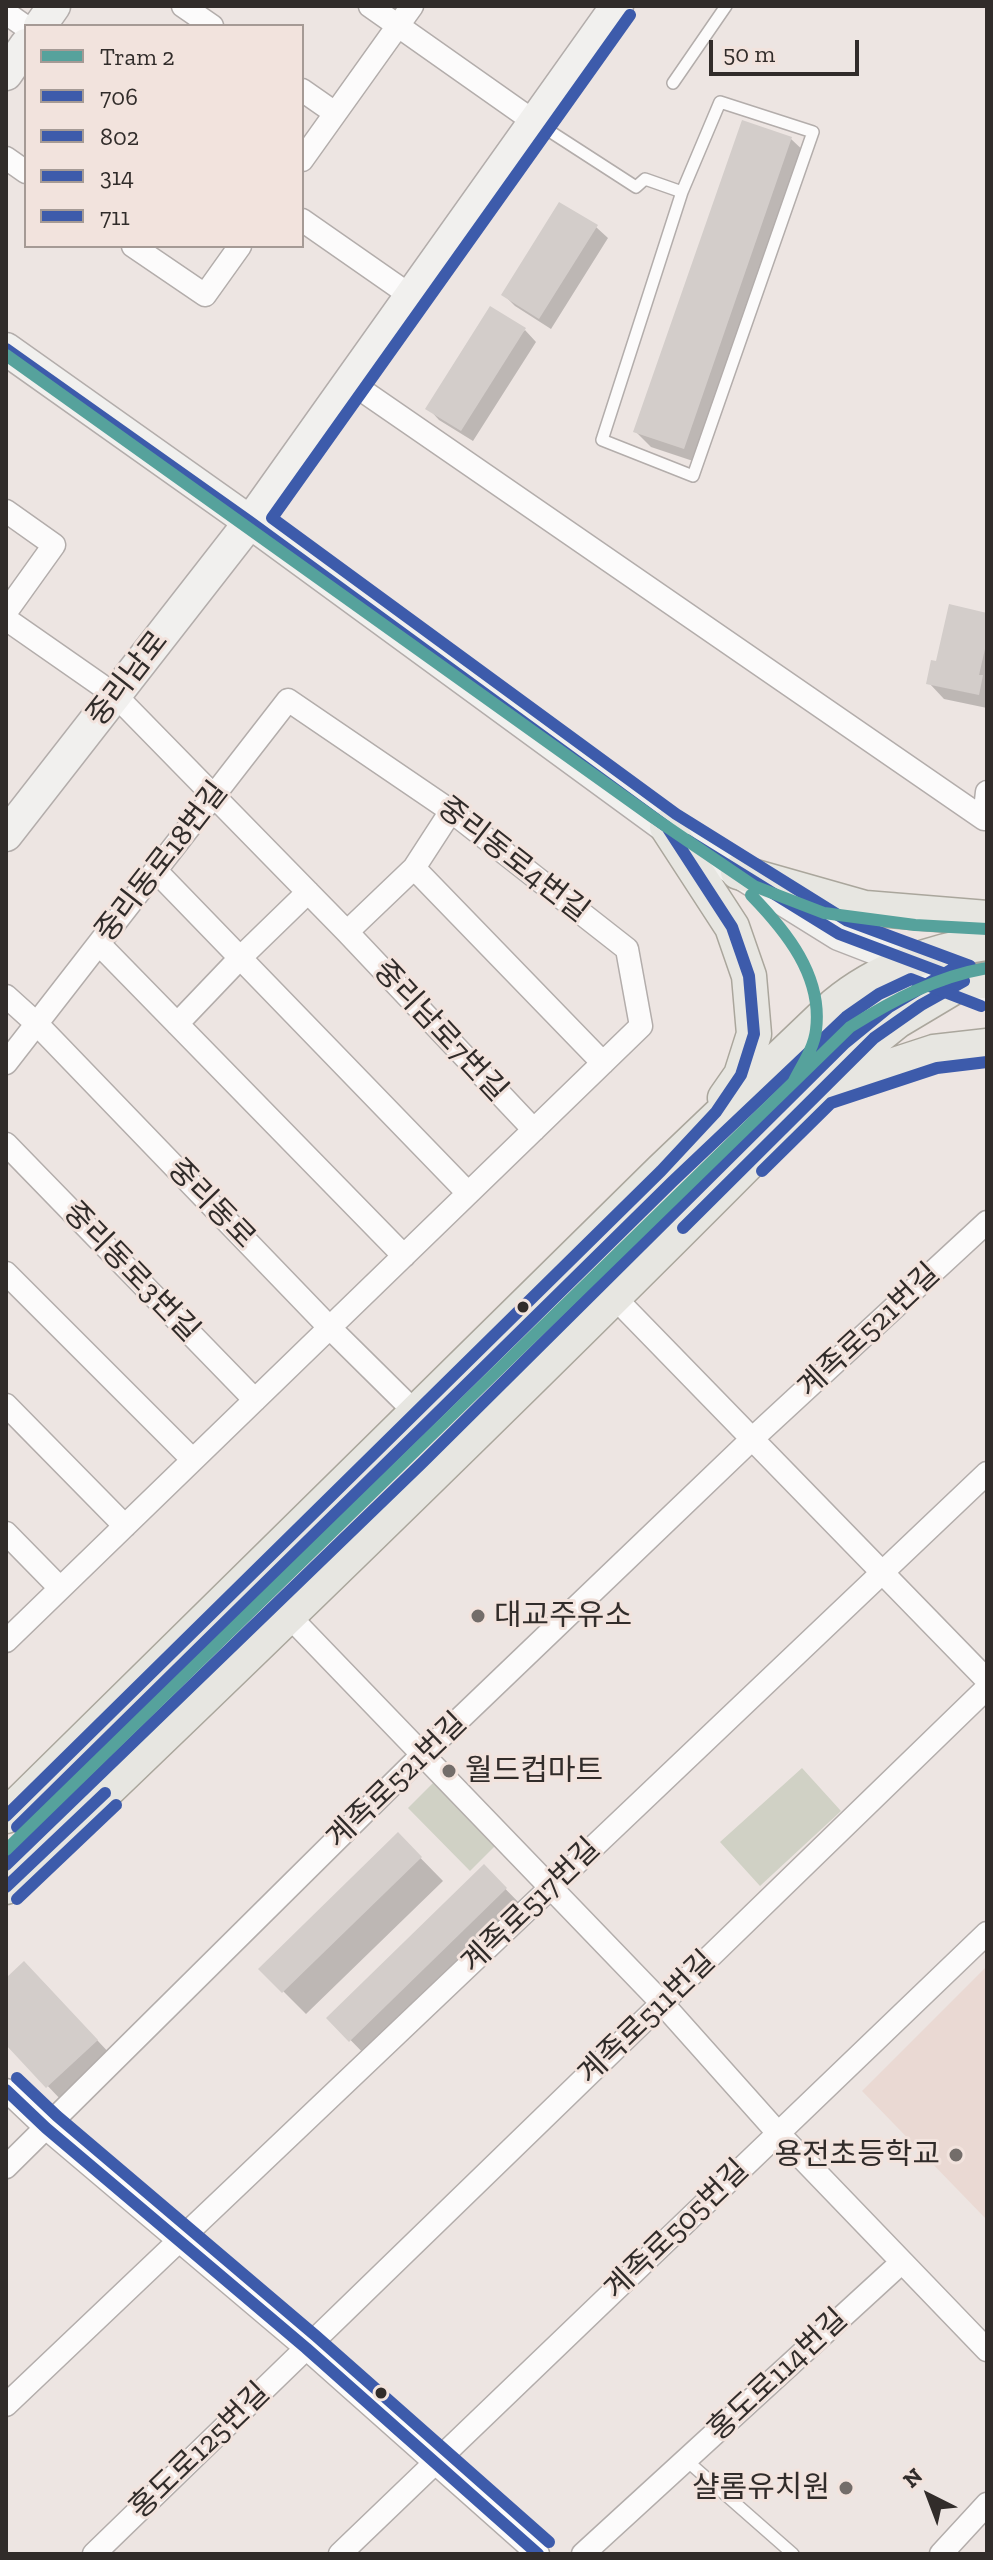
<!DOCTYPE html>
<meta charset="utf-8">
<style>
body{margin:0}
#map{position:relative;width:993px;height:2560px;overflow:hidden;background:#ede5e2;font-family:"Zilla Slab",serif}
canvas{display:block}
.frame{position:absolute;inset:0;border:8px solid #312c2a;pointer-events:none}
.legend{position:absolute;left:24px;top:24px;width:280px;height:224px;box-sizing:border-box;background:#f2e3dd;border:2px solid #a59a95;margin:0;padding:10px 14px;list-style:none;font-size:24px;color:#312c2a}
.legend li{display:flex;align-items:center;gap:16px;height:40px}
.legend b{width:40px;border:2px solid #a59a95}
.north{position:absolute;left:889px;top:2456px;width:80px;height:80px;-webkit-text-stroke:6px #f2e3dd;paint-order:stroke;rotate:318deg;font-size:22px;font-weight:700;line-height:32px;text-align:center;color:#312c2a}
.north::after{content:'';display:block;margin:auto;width:28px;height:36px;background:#312c2a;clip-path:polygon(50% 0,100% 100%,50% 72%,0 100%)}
.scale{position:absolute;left:709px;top:40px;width:150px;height:36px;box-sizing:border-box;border:4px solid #312c2a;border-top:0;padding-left:10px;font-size:24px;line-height:28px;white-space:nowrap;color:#312c2a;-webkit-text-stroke:6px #f2e3dd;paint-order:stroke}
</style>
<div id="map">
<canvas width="993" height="2560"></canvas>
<div class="frame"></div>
<ul class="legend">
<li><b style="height:10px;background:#56a29c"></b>Tram 2</li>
<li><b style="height:10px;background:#3d5bab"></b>706</li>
<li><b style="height:10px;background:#3d5bab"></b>802</li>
<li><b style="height:10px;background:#3d5bab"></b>314</li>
<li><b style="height:10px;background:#3d5bab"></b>711</li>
</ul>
<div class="north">N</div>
<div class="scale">50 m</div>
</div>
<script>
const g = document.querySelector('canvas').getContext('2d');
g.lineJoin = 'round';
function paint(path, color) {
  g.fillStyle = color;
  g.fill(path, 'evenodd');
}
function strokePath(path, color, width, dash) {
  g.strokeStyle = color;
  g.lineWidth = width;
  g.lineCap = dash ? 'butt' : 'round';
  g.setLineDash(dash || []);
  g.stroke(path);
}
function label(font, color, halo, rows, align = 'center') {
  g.font = font + ' "Zilla Slab","Noto Sans KR",serif';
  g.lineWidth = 6;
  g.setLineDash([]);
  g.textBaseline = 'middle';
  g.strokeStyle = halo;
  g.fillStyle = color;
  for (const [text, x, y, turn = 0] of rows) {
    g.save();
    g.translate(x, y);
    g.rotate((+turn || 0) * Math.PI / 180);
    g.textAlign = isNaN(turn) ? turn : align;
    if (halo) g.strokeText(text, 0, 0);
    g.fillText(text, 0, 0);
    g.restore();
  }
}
paint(new Path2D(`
 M987,1966V2220L862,2091Z`), '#ead9d3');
paint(new Path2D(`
 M802,1768L841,1811L760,1886L720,1842Z
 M436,1780L498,1843L470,1871L408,1808Z`), '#d0d1c5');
paint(new Path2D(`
 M791,139L807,154L699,463L651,447L635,431Z
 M596,227L608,238L551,329L515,306L504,295Z
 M525,330L536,342L473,441L439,420L428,408Z
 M987,615V708L944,699L929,683L937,664Z
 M398,1835L443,1881L306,2014L261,1969Z
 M484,1867L528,1912L373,2063L329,2018Z
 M40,1979L112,2056L63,2102L6,2042V1981Z`), '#0003');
paint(new Path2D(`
 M742,120L792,137L684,449L633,432Z
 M559,202L598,225L539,319L501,295Z
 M490,306L526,328L461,431L425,409Z
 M949,604L987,613V640L979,675H983L979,695L926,684L931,660L936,661Z
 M398,1832L422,1857L282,1993L258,1969Z
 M484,1864L507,1888L349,2042L326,2018Z
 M24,1961L98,2040L46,2088L6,2045V1978Z`), '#d3cdca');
const lane = new Path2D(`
 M673,83L726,6
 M537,123L636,187L645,179L682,192L602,440L693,476L813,132L720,102L682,192
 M686,2460L793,2554`);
const street = new Path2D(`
 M183,6L212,26
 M370,6L536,123
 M6,13L26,27
 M302,90L335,113
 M6,158L26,172
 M302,160L412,6
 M302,220L411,296
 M133,246L205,295L240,246
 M350,382L984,819L987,792
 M6,511L54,545L6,612
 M6,619L115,695L347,932L534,1130
 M414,868L603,1063
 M156,871L468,1193
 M347,932L414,868L451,811
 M99,944L404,1256
 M6,996L37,1024L330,1328L416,1413
 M177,1024L240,958L308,892
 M6,1063L288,700L451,811L627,949L641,1026L6,1641
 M6,1144L255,1400
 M6,1273L193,1460
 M614,1297L987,1680
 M6,1405L125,1526
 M6,1533L60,1588
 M289,1616L662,2003L778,2133L987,2350
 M6,2090L46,2128L306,2348L538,2554
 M6,2167L422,1755L752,1439L987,1222
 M6,2405L987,1473
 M94,2554L987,1688
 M340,2554L987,1933
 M583,2554L902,2262
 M941,2554L987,2504`);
const secondary = new Path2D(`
 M40,26L54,6
 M6,74L26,45
 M6,349L250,522L667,827L839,934L984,990
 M6,835L250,522L617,6`);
const primary = new Path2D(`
 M667,827L732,927L749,976L754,1034L741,1075L725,1098
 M738,872L865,908L987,918
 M830,1086L934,1052L987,1046
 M6,1816L661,1171L835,1005C877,970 933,950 987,943
 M6,1887C293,1613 578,1337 856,1054L897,1021L964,981H987`);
strokePath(lane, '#b3adab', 14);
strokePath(street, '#b3adab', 25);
strokePath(secondary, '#b3adab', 35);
strokePath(primary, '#aaa69c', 37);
strokePath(lane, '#fcfbfb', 11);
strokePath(street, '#fcfbfb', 22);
strokePath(secondary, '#f1f0ee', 32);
strokePath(primary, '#e7e6e1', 34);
strokePath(new Path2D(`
 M6,349L250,522L667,827L732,927L749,976L754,1034L741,1075L716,1112L661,1171L6,1816
 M687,840L839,934L964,981
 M683,1228L874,1038L921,1005L964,981
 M6,1887L105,1793`), '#3d5bab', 12);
strokePath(new Path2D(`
 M762,1171L831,1103L937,1068L987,1062
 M17,1827L672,1182L846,1017L879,994L911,979L981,1006
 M17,1899L116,1805`), '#3d5bab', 12);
strokePath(new Path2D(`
 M630,15L272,518L676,814L846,920L970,966
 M6,1865L423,1462L845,1043L889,1007L956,967
 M17,2078L57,2116L316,2336L549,2542`), '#3d5bab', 12);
strokePath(new Path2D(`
 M6,2090L46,2128L306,2348L538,2554`), '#3d5bab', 12);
strokePath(new Path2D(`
 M6,355L654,818L754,886L824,913L915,925L987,929
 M751,895C786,931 823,976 816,1030C814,1048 802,1065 794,1081
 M6,1850L850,1027C893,1000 936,977 987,968`), '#56a29c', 12);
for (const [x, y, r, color] of [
 [523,1307,7,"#312c2a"],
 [478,1616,8,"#736d6a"],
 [449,1771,8,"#736d6a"],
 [956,2155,8,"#736d6a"],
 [381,2393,7,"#312c2a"],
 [846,2488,8,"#736d6a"]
]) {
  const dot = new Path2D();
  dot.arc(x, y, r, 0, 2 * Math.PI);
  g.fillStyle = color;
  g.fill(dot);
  strokePath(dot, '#f2e3dd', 3);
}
label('30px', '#312c2a', '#f2e3dd', [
 ["중리남로",128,679,-52],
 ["중리동로4번길",513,860,38],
 ["중리동로18번길",162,862,-52],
 ["중리남로7번길",440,1031,47],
 ["중리동로",211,1204,46],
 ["중리동로3번길",131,1272,46],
 ["계족로521번길",869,1331,-43],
 ["계족로521번길",397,1781,-44],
 ["계족로517번길",531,1906,-44],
 ["계족로511번길",647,2018,-44],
 ["계족로505번길",677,2230,-44],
 ["홍도로114번길",778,2375,-43],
 ["홍도로125번길",200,2451,-44]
]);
label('30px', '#312c2a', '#f2e3dd', [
 ["대교주유소",494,1616],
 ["월드컵마트",465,1771],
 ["용전초등학교",940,2155,"right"],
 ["샬롬유치원",830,2488,"right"]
], 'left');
</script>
